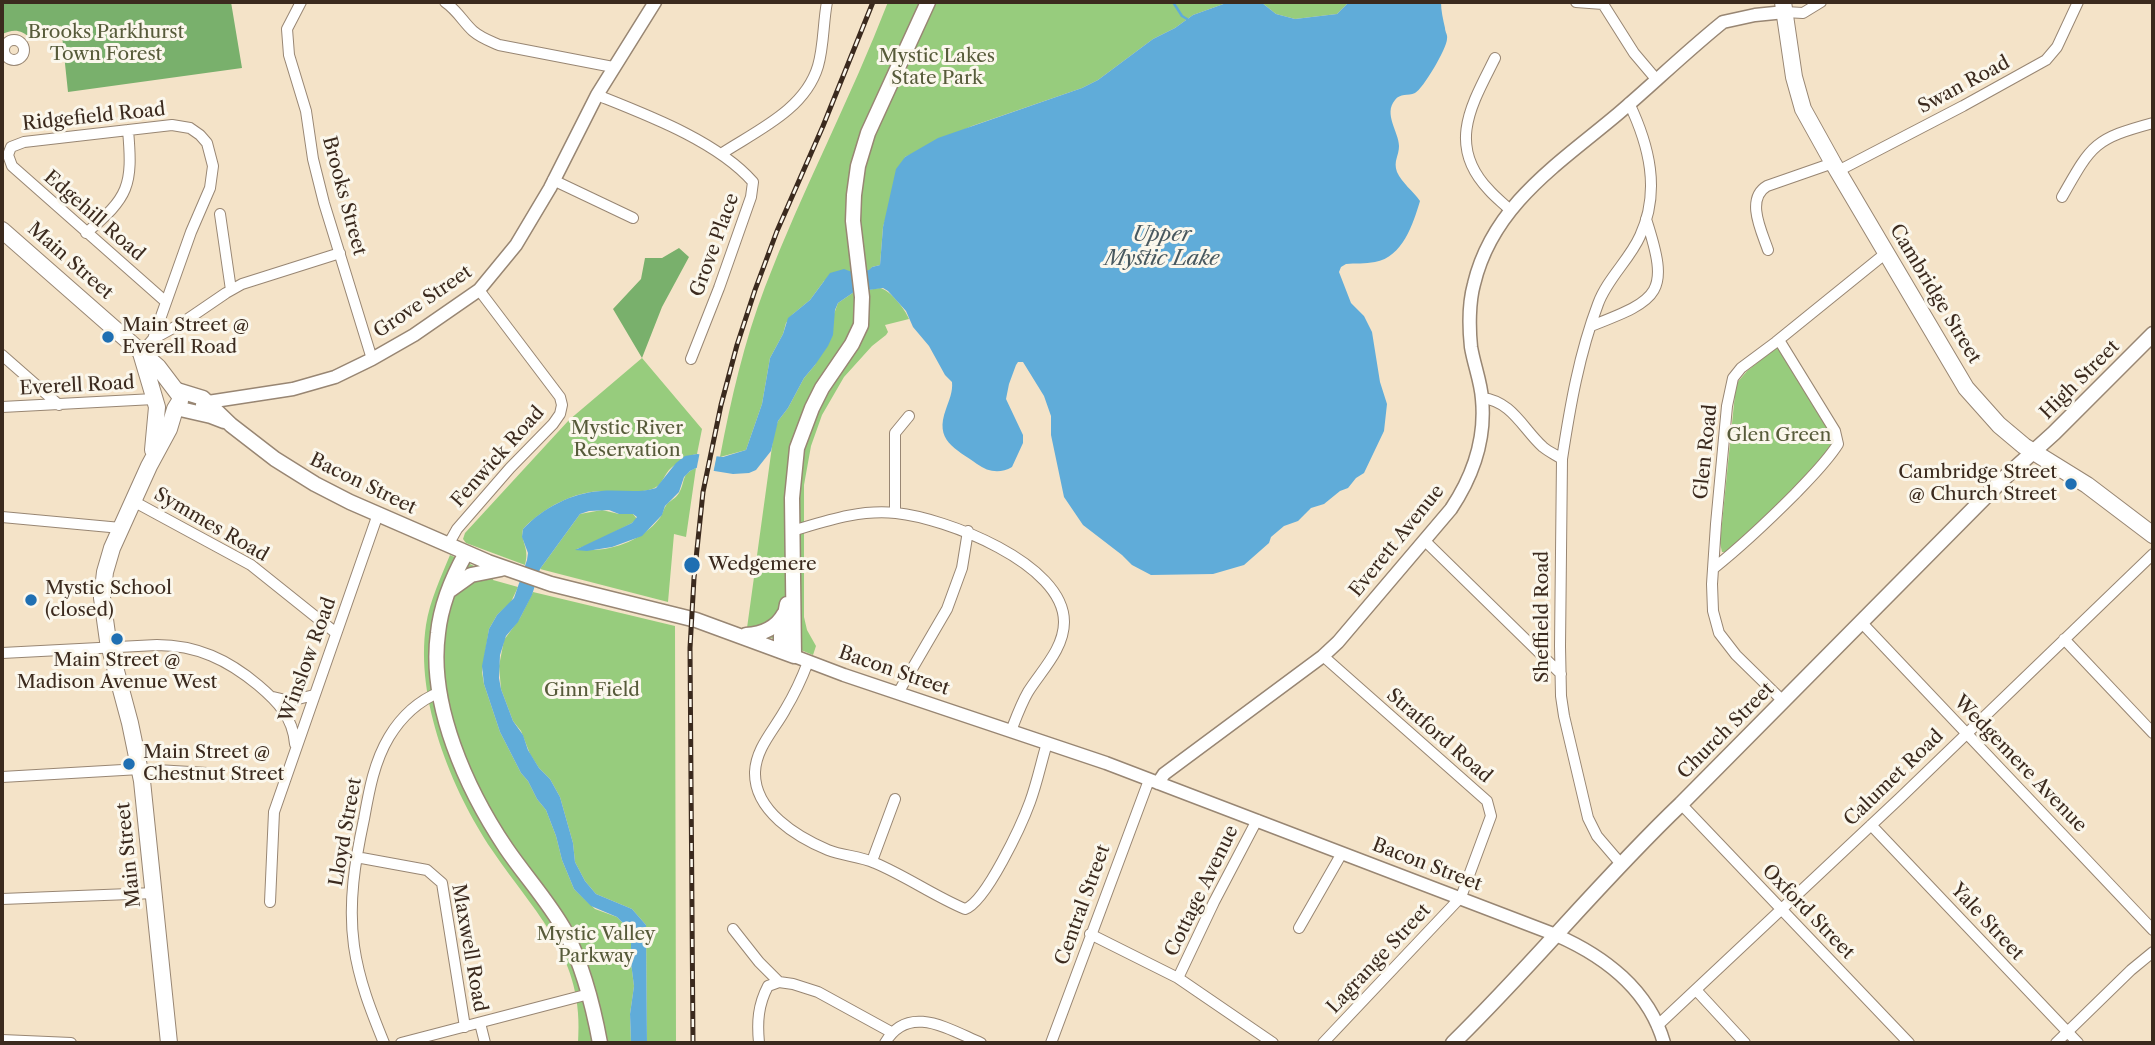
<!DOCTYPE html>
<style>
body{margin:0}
#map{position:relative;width:2155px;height:1045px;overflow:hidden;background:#f4e3c8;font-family:"Libre Caslon Text",serif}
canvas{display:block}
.frame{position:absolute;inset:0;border:4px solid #3b2a1e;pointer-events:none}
</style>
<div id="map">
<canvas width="2155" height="1045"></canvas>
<div class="frame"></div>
</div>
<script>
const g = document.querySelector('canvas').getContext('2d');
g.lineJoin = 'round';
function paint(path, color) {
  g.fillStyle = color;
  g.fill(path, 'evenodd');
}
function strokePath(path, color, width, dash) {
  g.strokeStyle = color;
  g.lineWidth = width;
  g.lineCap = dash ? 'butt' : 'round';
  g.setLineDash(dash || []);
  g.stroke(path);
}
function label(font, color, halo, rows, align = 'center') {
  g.font = font + ' "Libre Caslon Text",serif';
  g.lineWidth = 6;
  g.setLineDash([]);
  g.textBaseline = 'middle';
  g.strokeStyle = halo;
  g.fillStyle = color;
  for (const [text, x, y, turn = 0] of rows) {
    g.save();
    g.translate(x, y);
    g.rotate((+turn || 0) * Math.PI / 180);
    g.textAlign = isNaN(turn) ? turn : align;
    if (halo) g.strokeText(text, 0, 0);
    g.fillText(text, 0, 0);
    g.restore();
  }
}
paint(new Path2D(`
 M888,2H1229L1193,15L1175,28L1153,39L1098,80L1082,88L972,126L905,157L883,227L880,265L872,267L870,270L851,272L824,281L810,300L793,314L786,323L783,334L770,358L762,404L746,450L720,457C731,399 744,342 765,287C802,190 851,98 888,2Z
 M1261,2H1349L1337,14L1295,19L1276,14Z
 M880,288C890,290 905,309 909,319L885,325L888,332L886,335L872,346L844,377L822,415L811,446L804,485V617L807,630L816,646L813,655L747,628L774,432L778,421L788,408L804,378L815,365L838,303L854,292Z
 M1780,348L1831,432L1834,445L1829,453L1728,552H1722L1720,543L1736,384L1747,371L1775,349Z
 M642,358L702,429L697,454C688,455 676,463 669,470C663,477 662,486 652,489C636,494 620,491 604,491C574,491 543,508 523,529C520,542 530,547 525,565L466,543L463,539L465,533L569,420Z
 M696,468L686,537L674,534L668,602L540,569L580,514L602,510L619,514H633L637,519L632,523L595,542L577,549C605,554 641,542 659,519C663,514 663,509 667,504C670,501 676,498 679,493C686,481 680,475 696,468Z
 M450,555L494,575L493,580L518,587L511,602L497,615L489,629L482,672L484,684L500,732L521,773L528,781L537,799L546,810L556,836L562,860L574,889L595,909L617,917L628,928L631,941V963L634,986L630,1014L631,1043H578C585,957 536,915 492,850C451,789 415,699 426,625C430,600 441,577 450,555Z
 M533,592L675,626L676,1043H647L646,925L632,909L596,894L585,881L575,862L573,843L560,797L550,779L539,768L530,754L521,731L513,721L501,689L499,666L504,640L520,618Z`), '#97cc7d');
paint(new Path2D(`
 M2,2H231L242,68L68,92L61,26L30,38C21,29 13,29 2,34Z
 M679,248L689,257L662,307L642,358L613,309L641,279L645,258H662Z`), '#79b06c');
paint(new Path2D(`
 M1229,2H1261L1276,14L1295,19L1337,14L1349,2H1441C1441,11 1443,19 1445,28C1445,32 1448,35 1447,39C1447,48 1423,89 1415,93C1408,96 1400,93 1395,100C1383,114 1399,132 1399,146C1399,156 1393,161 1397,172C1402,183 1413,191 1420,201C1413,224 1403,257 1375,262C1365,264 1355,263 1346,264L1341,267L1339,272L1351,303L1364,316L1372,332L1380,382L1387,404L1384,431L1364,473L1356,478L1348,488L1340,491L1324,504L1311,508L1298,521L1284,526L1271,537L1269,543L1244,565L1213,574L1151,575L1132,565L1122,555L1083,525L1064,497L1051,435V416L1044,396L1023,362H1018L1016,365L1009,384L1006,399L1023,435V443L1012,467C1000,474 988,472 977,464C955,448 934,441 946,409C949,400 953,392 952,382L945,375L929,346L913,327L906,311L888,291L883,288L854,292L838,303L835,310L833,335L828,346L815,365L804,378L788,408L778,421L771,451L756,470L749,473L733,474L696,468L690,471L684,477L679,492L665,506L662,515L642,536L612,547L587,551L575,550L632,523L637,517L633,514H619L609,510L589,511L580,514L540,569L532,595L518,622L506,636L500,655L499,678L501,689L513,721L523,735L528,750L539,768L550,779L560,797L573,843L575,862L585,881L596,894L632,909L646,925L647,1043H631L630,1014L634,986L631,963V941L628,928L617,917L591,906L574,889L562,860L556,836L546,810L537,799L528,781L521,773L500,732L484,684L482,666L489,629L497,615L514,598L527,560L528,553L522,537L523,529C543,508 571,493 601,491C620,489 637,494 656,488L676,463L685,456L697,454L723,457L746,450L762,404L770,358L783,334L788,318L810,300L830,273L844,269L852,272L869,270L872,267L880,265L883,227L896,169L905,157L938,138L1082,88L1098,80L1153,39L1175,28L1193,15Z`), '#60acd9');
paint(new Path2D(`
 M700,451L717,454L713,474L696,472Z`), '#f4e3c8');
strokePath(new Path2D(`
 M1173,2L1182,16L1187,19`), '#60acd9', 2.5);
const minor = new Path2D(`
 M301,2L287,29L289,55L306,111L313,159L324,203L372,359
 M445,2C458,11 463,22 473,31C481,38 490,41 499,45L613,67
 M1576,2L1603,4L1634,53L1656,79
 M1785,12L1803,13L1821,2
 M4 50a10 10 0 1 1 20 0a10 10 0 1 1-20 0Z
 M1495,58C1472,104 1446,145 1489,190C1495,197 1503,203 1509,209
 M597,95C647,115 717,141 753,182L751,197L719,288L691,359
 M721,154C756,131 805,110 818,66C824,45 823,23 827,2
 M1838,171L1963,106L2046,60L2057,47L2078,2
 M553,180L633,218
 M2062,197C2092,144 2094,139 2153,123
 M220,214L231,290
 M86,233C129,197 133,186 128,130
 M1768,250C1762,232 1745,199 1767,186L1833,163
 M1591,326C1661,299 1670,293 1646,219
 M153,339L182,323L226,293L242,284L340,253
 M141,353L153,339L191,232L210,188L213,166L207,143L200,135L190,128L172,125L24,142L11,147L8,155L12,166L166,302
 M2,355L59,405
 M1482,398C1512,401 1523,429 1543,447C1549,452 1556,455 1562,459L1560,646L1561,696L1564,716L1588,818L1597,836L1621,864
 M2,407L154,399
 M1562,459C1570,407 1579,354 1598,304C1607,279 1630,259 1640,236C1661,191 1649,145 1629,103
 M133,501L251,565L336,633
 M895,513V433L909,416
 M2,517L121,528
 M792,531C826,521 860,509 896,513C945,518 1064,563 1064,622C1064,649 1041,671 1028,692C1021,704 1016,718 1011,731
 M1424,540L1561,674
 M448,545L457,529L510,468L553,424L560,414L562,405L560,397L479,290
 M1714,568C1743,545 1769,520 1795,494C1810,478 1826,463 1838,444L1835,431L1779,340
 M1861,622L2153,930
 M2064,639L2153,733
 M2,653L157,645C197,645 228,660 258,685C277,701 293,717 295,744
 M1323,656L1487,801L1491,816L1461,897L1323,1043
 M808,662C802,678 794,695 785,710C774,730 756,748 755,772C754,811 797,837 828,850C843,856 860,856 875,863C906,876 934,896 965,909C986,902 1022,824 1030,802C1037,783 1041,763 1047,743
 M898,693L947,609L962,568L968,531
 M273,697L290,701L314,695
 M1783,701L1736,655L1719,633L1713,611L1712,584L1716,524L1727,406L1733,378L1741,368L1776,342L1886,253
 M2,777L140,769L207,773
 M1681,804L1909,1043
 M1871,825L2078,1043
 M356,857L427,870L442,883L465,1027
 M872,861L895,799
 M2,899L155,893
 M270,902L274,812L378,514
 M1299,928L1342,853
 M733,929L759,962L779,982L793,984L818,992L891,1032
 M1090,934L1178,978L1273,1043
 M1178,978L1214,902L1257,820
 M1696,990L1745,1043
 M480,1023L485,1043
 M1657,1026L1900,798L2153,554
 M2,1040L71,1043
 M384,1043C371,1011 359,981 354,946C348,903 355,861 364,819C369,791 374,762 389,737C401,717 418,701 440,692
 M401,1043L589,994
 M759,1043C757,1022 758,1005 768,986L779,982
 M885,1043C908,1003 948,1029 981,1043
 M1051,1043L1149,780
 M2056,1043L2131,970L2153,952`);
const tertiary = new Path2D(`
 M202,405L208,402L293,389L335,377L372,359L414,335L479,290L516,245L550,188L597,95L655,2
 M794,656L844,675L1106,763L1556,935C1604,956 1649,990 1664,1043
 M1158,783L1164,774L1323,656L1338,642L1451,509C1473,476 1486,440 1482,399C1481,382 1474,365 1471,347C1469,328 1469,302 1474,284C1493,204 1560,163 1619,113C1654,83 1687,51 1723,22L1755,15L1785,12`);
const secondary = new Path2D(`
 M177,390L203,398L231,425L275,459L315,484L350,502L488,562L551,584L696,620L794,656L792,498L797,448L812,408L822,388L852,344L861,325L862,297L853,221L854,195L858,166L868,133L928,2
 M176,408L211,416L224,421
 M466,553C452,578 441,604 438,633C428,705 467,790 506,848C525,876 549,902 565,931C583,966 593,1005 600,1043
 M450,590L471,575L501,569
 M746,635C762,634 776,629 784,614
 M781,651V636L787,604
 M1453,1043C1532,966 1601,880 1681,804L2002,480L2054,433L2153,334`);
const primary = new Path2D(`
 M2,230L158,367L180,396V401L175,409L169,429L149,466L112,548L105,572L102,598L108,641L130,723L142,781L169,1043
 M141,353L157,407L153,450`);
const trunk = new Path2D(`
 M1783,2L1794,77L1803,109L1833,163L1966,388L1999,425L2024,446L2087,485L2153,535`);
strokePath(minor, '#988673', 12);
strokePath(tertiary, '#988673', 15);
strokePath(secondary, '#988673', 17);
strokePath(primary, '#988673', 18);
strokePath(trunk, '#988673', 18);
strokePath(minor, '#fff', 10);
strokePath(tertiary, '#fff', 12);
strokePath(secondary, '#fff', 14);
strokePath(primary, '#fff', 16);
strokePath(trunk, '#fff', 16);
const rail = new Path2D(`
 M693,1043L690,648L694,578L703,492L721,405L737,345L755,290L777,231L823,126L873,2`);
strokePath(rail, '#3b2a1e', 5);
strokePath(rail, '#fbf7ec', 2.5, [8]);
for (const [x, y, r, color] of [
 [108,337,7,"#1f6fb2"],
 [2071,484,7,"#1f6fb2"],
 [692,565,9,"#1f6fb2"],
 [31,600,7,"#1f6fb2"],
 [117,639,7,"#1f6fb2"],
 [129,764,7,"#1f6fb2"]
]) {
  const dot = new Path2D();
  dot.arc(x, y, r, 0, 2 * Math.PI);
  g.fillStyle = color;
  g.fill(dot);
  strokePath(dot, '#fbf7ec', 2.5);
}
label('19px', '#575b3a', '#fbf7ec', [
 ["Brooks Parkhurst",106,33],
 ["Town Forest",106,55],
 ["Mystic Lakes",937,57],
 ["State Park",937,79],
 ["Mystic River",627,429],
 ["Reservation",627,451],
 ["Glen Green",1779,436],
 ["Ginn Field",592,691],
 ["Mystic Valley",596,935],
 ["Parkway",596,957]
]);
label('19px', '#3b2a1e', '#fbf7ec', [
 ["Swan Road",1964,85,-28],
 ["Ridgefield Road",94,117,-6],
 ["Brooks Street",344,196,75],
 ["Edgehill Road",94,216,41],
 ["Grove Place",715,245,-70],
 ["Main Street",70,261,41],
 ["Cambridge Street",1935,294,59],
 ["Grove Street",423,302,-34],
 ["High Street",2080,380,-45],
 ["Everell Road",77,386,-3],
 ["Glen Road",1706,452,-84],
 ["Fenwick Road",498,457,-48],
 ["Bacon Street",363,484,26],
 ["Symmes Road",211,525,30],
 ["Everett Avenue",1397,541,-51],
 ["Sheffield Road",1543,617,-90],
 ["Winslow Road",308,660,-70],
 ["Bacon Street",894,671,19],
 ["Church Street",1726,731,-45],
 ["Stratford Road",1439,736,41],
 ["Wedgemere Avenue",2020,764,46],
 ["Calumet Road",1894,778,-44],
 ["Lloyd Street",346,832,-80],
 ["Main Street",129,855,-96],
 ["Bacon Street",1427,865,21],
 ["Cottage Avenue",1202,891,-64],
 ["Central Street",1083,905,-70],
 ["Oxford Street",1808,912,46],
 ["Yale Street",1987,922,47],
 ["Maxwell Road",469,948,80],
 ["Lagrange Street",1379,959,-47]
]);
label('19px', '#3b2a1e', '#fbf7ec', [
 ["Main Street @",122,326],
 ["Everell Road",122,348],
 ["Cambridge Street",2057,473,"right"],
 ["@ Church Street",2057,495,"right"],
 ["Wedgemere",708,565],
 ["Mystic School",45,589],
 ["(closed)",45,611],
 ["Main Street @",117,661,"center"],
 ["Madison Avenue West",117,683,"center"],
 ["Main Street @",143,753],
 ["Chestnut Street",143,775]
], 'left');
label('italic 21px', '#48585f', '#fbf7ec', [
 ["Upper",1162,235],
 ["Mystic Lake",1162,259]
]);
</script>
